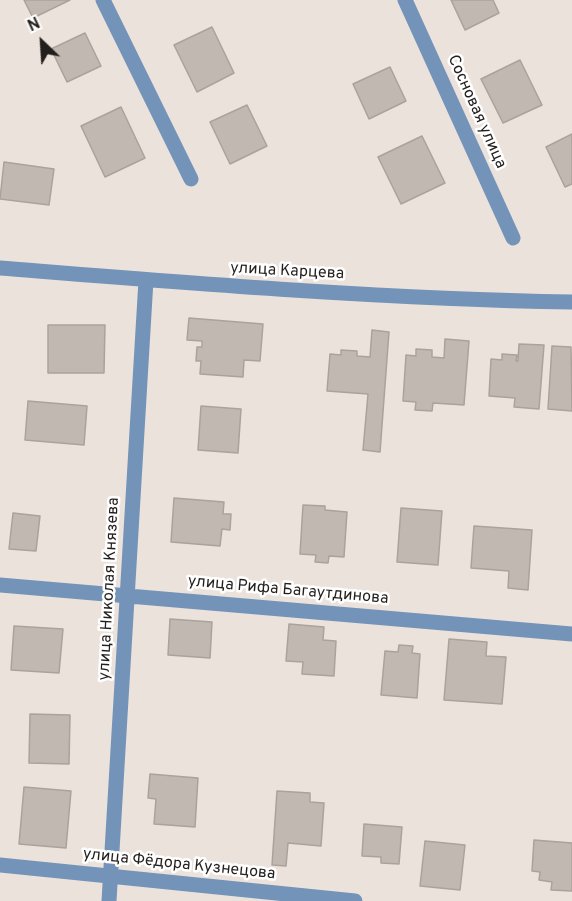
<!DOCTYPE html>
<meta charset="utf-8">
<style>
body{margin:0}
#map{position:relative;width:572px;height:901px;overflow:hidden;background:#ece2dc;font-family:Overpass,sans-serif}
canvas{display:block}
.north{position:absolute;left:12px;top:12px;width:60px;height:60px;-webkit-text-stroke:4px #fff;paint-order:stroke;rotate:335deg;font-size:16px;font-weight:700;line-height:24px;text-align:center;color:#231f1d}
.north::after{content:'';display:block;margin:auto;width:21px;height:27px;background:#231f1d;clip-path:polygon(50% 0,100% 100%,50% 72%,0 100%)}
</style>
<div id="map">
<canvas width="572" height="901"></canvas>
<div class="north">N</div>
</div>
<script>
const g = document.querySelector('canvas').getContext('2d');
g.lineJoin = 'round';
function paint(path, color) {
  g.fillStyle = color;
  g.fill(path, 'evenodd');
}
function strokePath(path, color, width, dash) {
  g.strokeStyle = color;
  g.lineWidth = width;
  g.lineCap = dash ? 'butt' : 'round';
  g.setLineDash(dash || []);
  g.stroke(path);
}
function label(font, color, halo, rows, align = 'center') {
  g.font = font + ' Overpass,sans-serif';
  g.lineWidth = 5;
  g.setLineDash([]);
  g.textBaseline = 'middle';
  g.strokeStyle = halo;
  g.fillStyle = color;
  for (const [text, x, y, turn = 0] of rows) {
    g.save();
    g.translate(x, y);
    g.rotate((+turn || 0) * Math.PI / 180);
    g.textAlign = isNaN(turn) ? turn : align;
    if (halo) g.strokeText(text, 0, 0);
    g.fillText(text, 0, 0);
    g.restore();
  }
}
const building = new Path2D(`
 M24,0H70L33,18Z
 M451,0H493L499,13L465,30Z
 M212,27L234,73L197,92L174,45Z
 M85,33L101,66L67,82L51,49Z
 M520,60L542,105L503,123L481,79Z
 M390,67L406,101L369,119L353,84Z
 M247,105L267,146L230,164L210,122Z
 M121,107L145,158L105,177L81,126Z
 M572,134V184L565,187L546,147Z
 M422,136L445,183L401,204L378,157Z
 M4,162L54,169L49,205L0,199Z
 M189,318L263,324L260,361L244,360L243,377L200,374L201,361H196L197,347H202V341L187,340Z
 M48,325H105L104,373H48Z
 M372,330L389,332L380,452L363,450L368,394L327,391L330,354L341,355V350L357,351V356L370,357Z
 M445,339L469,341L464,405L433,403L432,411L415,410L416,402L403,401L406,355L416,356V349L432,350V357L444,358Z
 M519,344L544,345L539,409L514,407L515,398L489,396L491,359L502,360V354L517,355L516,361H518Z
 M552,346L571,347L572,411L548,409Z
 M28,401L87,406L84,445L25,440Z
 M201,406L241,409L238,453L198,450Z
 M174,498L224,502L223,514H231L230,530L222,529L220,546L171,542Z
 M303,505L325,506V510L347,512L344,557L329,556L328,563L315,562L316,555L300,554Z
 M401,508L442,511L438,565L397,562Z
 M13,513L40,516L36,551L9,549Z
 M474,526L532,530L528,590L508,588L509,571L471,568Z
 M170,619L212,622L210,658L168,655Z
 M289,624L324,627L323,640L336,641L334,676L302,674L303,662L286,661Z
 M14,626L63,629L59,673L11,670Z
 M449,639L487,642L486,656L506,657L502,704L444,700Z
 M399,645L413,646L412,653L420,654L417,698L381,695L385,651L398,652Z
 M30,714L70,715L69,764L29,763Z
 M150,774L198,778L195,827L154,824L156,799L148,798Z
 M24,787L71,791L66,848L19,844Z
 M277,791L310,793V802L324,803L321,846L288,843L286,866L272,865Z
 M364,824L402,827L399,864L381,863V857L362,856Z
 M534,840L572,843V891L551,890L552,882L539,880L540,872L532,871Z
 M425,841L465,845L460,890L420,886Z`);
paint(building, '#c1b8b2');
strokePath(building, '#aba29c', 1.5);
strokePath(new Path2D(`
 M103,0L191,179
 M405,0L513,238
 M0,268C190,283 381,299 572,302
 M0,585L572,634
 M0,865L355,901
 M109,901L146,280`), '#7493b9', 15);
label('16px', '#231f1d', '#fff', [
 ["Сосновая улица",476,112,66],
 ["улица Карцева",287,272,3],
 ["улица Николая Князева",110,589,-87],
 ["улица Рифа Багаутдинова",288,591,5],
 ["улица Фёдора Кузнецова",179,865,6]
]);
</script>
